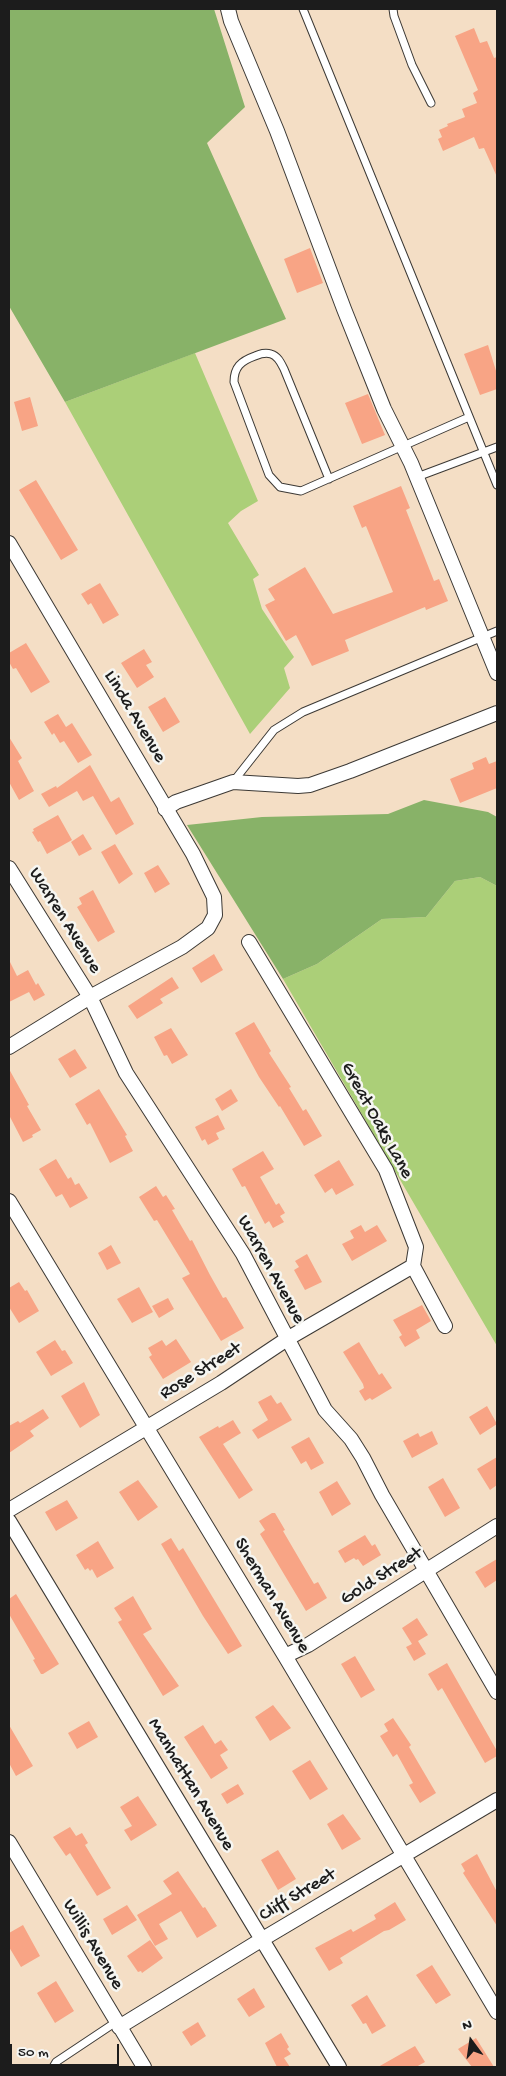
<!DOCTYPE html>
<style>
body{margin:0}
#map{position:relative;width:506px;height:2076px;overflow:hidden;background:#f4dec5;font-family:"Gochi Hand",sans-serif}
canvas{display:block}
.frame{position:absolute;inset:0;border:10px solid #1c1c1c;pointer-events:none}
.north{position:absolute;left:446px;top:2016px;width:50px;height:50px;-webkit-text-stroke:4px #f6f6f2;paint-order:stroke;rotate:346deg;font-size:14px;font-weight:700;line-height:20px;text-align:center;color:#1c1c1c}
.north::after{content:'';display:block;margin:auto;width:18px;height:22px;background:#1c1c1c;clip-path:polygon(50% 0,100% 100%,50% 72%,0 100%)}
.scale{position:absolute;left:10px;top:2044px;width:109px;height:22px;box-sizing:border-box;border:2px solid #1c1c1c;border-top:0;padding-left:6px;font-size:15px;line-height:18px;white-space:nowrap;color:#1c1c1c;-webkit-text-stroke:4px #f6f6f2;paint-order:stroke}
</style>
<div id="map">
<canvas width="506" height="2076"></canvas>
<div class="frame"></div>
<div class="north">N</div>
<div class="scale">50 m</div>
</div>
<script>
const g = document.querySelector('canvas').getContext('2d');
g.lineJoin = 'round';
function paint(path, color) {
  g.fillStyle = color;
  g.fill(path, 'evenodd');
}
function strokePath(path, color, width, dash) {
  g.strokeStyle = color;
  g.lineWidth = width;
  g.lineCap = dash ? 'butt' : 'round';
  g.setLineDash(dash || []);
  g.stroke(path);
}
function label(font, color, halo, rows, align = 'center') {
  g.font = font + ' "Gochi Hand",sans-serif';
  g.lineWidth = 5;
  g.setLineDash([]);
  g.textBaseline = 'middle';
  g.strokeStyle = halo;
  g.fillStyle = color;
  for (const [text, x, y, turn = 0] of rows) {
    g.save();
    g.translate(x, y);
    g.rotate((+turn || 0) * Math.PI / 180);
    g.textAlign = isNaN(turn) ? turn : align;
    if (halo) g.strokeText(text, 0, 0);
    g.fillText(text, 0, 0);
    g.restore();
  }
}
paint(new Path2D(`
 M195,353L258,501L241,511L228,523L259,575L253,579L262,609L294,657L284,668L290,688L250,734L65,402Z
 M480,877L497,886V1346L283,979L317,964L382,919L426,917L455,881Z`), '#abcf78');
paint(new Path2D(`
 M9,9H214L245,107L207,143L286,319L65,402L9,306Z
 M424,800L488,812L497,817V886L480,877L455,881L426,917L382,919L317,964L283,979L187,825L262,817L388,814Z`), '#88b268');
paint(new Path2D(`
 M474,28L480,43L487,41L494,58L497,57V177L484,148L479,149L474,137L443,151L438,139L442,137L439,130L448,126L447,124L465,117L462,109L477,103L473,93L478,90L455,36Z
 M310,248L323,283L297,293L284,259Z
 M488,345L497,374V389L480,395L464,354Z
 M368,394L385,435L362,444L345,403Z
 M30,397L38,426L22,431L14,402Z
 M36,480L78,550L61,560L19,490Z
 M401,486L410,508L406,510L434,581L439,579L448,601L426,610L425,607L345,640L349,651L312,666L296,635L286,641L265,605L275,600L268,589L305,567L333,614L393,592L366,526L362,528L353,506Z
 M100,583L119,615L103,624L91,603L88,605L81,594Z
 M26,643L50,682L31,693L16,668L13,669L9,662V653Z
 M144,649L152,662L146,665L154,677L137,688L121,663Z
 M165,697L180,722L163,732L148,707Z
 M58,714L66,727L72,723L92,755L78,763L64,741L60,743L54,733L52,735L44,722Z
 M9,737L22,758L18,761L34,791L19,800L9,782Z
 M486,757L489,764L497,761V788L460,803L450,779L474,769L472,763Z
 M90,765L111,802L119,797L134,824L116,835L93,796L83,801L77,791L49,807L41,794L56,786L57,788Z
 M58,815L72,840L47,854L40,841L38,842L32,832L34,831L33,829Z
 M83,834L92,849L79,856L71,842Z
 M115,844L133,874L119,884L101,852Z
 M158,865L170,884L155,893L144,873Z
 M93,890L115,932L98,942L77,907L82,904L79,898Z
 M214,954L223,970L201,983L192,968Z
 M9,960L17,976L28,970L36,985L38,983L45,995L34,1001L29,992L9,1002Z
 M172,977L179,988L160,999L163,1003L137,1019L128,1006Z
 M254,1022L271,1051L269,1053L291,1087L289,1088L303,1111L306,1109L322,1136L304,1146L280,1106L279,1107L259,1077L235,1033Z
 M171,1028L188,1055L172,1064L167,1055L164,1056L154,1037Z
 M75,1049L87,1068L70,1078L58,1059Z
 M9,1069L29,1105L27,1106L41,1130L32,1135L33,1137L23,1142L9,1115Z
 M99,1089L127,1135L125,1136L133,1151L110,1163L90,1123L87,1125L75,1104Z
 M231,1089L238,1101L222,1111L215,1099Z
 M218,1115L225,1129L216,1133L219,1139L208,1145L205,1139L202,1141L195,1127Z
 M263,1151L274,1169L260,1177L276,1205L279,1203L285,1213L280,1216L284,1222L273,1228L269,1221L265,1224L245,1186L242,1187L232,1169Z
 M56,1159L68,1179L71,1177L75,1185L79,1183L88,1198L70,1208L62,1194L56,1197L39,1169Z
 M339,1160L354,1185L336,1195L332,1188L325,1193L314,1175Z
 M156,1186L163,1197L166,1195L175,1209L172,1210L190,1241L192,1240L210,1275L223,1298L226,1297L244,1328L221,1341L182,1278L190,1274L157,1220L154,1221L139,1197Z
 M361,1225L365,1232L377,1225L387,1241L352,1261L342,1244L354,1238L350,1231Z
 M111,1245L121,1263L107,1270L98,1253Z
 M307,1254L322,1282L305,1290L294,1270L299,1267L295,1261Z
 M19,1282L25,1291L27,1290L39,1311L19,1323L9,1307V1288Z
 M139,1287L153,1312L132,1323L117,1299Z
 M168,1298L174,1309L159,1318L152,1306Z
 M422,1305L431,1321L416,1330L420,1338L405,1347L399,1337L402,1335L393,1320Z
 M176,1339L191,1362L163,1379L149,1357L152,1355L148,1348L162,1340L166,1346Z
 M55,1340L62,1351L65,1350L73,1363L51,1376L36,1352Z
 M359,1342L379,1375L382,1373L392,1388L372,1400L370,1398L365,1401L359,1391L364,1388L363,1384L343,1352Z
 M84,1382L100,1415L80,1428L61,1396Z
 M271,1395L277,1404L281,1402L292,1420L258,1439L252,1430L268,1420L258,1402Z
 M487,1406L497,1424L480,1435L469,1417Z
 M43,1409L49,1418L30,1431L34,1436L9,1453V1426L18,1421L20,1423Z
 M233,1420L241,1433L223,1444L253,1490L239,1499L199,1437L218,1426L219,1428Z
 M432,1431L438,1444L412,1458L403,1441L418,1433L420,1437Z
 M309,1437L324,1463L311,1470L306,1461L301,1464L291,1447Z
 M497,1457V1485L490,1490L477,1469Z
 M443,1478L460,1508L445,1517L428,1487Z
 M138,1480L158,1507L138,1521L119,1492Z
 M337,1481L351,1504L332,1516L319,1492Z
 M67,1500L78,1518L56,1531L45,1512Z
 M272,1513H275L285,1530L283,1531L314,1584L318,1582L327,1598L306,1611L260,1534L265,1530L259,1521Z
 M365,1535L372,1546L375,1544L381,1555L363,1566L358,1559L356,1560L354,1558L345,1563L338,1551Z
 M171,1538L179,1551L183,1548L242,1646L228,1654L203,1616L161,1544Z
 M98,1541L114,1568L97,1578L92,1569L90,1571L88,1568L85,1570L76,1555Z
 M497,1559V1580L485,1588L475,1572Z
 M16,1594L59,1664L43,1674H41L33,1660L35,1659L9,1614V1599Z
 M133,1596L152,1629L143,1634L179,1686L163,1696L118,1622L122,1620L114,1608Z
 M417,1618L428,1635L418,1641L426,1654L414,1661L406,1647L412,1644L402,1628Z
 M355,1656L375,1690L361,1698L341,1664Z
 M447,1663L497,1751V1756L485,1763L442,1688L438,1691L428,1674Z
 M273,1705L291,1728L270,1741L255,1717Z
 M393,1718L411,1745L409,1747L436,1793L420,1803L409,1785L413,1783L397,1754L393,1757L380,1736L388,1731L384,1724Z
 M89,1721L98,1737L77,1749L68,1733Z
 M9,1725L33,1766L16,1776L9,1763Z
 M203,1725L215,1744L221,1740L228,1750L220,1755L228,1768L211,1779L184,1737Z
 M310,1760L328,1789L310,1800L292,1771Z
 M238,1784L244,1794L227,1804L221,1794Z
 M138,1796L157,1825L131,1841L124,1830L132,1826L120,1807Z
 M343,1814L361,1839L342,1850L327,1824Z
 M70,1827L76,1836L82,1833L88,1843L85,1845L111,1888L97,1896L70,1853L66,1856L53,1837Z
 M278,1850L296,1879L278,1890L261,1860Z
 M477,1854L497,1892V1926L463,1873L465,1871L461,1864Z
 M178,1871L203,1908L205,1907L217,1926L197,1938L181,1911L159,1924L168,1939L155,1946L137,1915L172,1894L163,1881Z
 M395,1902L406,1920L389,1930L384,1931L340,1958L343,1963L329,1971L315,1948L351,1929L353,1932L376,1919L374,1915Z
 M127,1905L137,1920L112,1935L103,1919Z
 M23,1925L40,1956L21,1967L9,1947V1933Z
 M150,1940L163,1958L142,1973L141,1971L138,1972L127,1956Z
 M432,1965L451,1995L436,2004L416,1975Z
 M56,1981L74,2011L55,2023L37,1993Z
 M254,1988L265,2007L249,2017L237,1999Z
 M367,1995L386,2026L372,2034L366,2023L363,2024L351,2005Z
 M198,2022L206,2036L191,2046L182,2032Z
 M281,2033L289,2047L287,2049L291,2054L284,2058L290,2067H277L265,2043Z
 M476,2038L494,2067H472L458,2049Z
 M415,2046L425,2062L416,2067H378Z`), '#f8a485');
const lane = new Path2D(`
 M303,9L497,485
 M393,9L394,16L412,65L431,103
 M417,477L497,447
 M329,479L284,369C281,363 278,356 271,354C265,352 260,354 255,356C241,361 234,367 234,382L269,475L280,487L301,491L469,417
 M233,782L274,730L303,712L497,631
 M53,2067L56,2062L116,2022`);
const street = new Path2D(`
 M228,9L231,21L277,131L344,309L384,409L411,463L497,673
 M9,543L193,854L214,897L215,915L208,928L182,947L90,997L9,1047
 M165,809L176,802L233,782L298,786L310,785L350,771L497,713
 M9,868L90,997L126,1073L243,1254L325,1410L351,1439L363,1458L382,1495L497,1692
 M249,942L386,1170L416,1247L413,1266L445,1326
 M9,1201L285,1656L497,2012
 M9,1510L221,1383L287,1339L413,1266
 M9,1521L339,2067
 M285,1656L308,1645L497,1526
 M9,1842L144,2067
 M119,2027L261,1940L497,1800`);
strokePath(lane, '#3c3935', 9);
strokePath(street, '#3c3935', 16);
strokePath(lane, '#fff', 7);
strokePath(street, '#fff', 14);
label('19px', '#1c1c1c', '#f6f6f2', [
 ["Linda Avenue",134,717,59],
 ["Warren Avenue",64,921,58],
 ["Great Oaks Lane",376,1121,61],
 ["Warren Avenue",270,1270,61],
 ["Rose Street",201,1372,-32],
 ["Gold Street",382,1577,-32],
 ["Sherman Avenue",271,1596,59],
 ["Manhattan Avenue",190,1785,59],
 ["Cliff Street",298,1896,-31],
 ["Willis Avenue",92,1945,59]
]);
</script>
